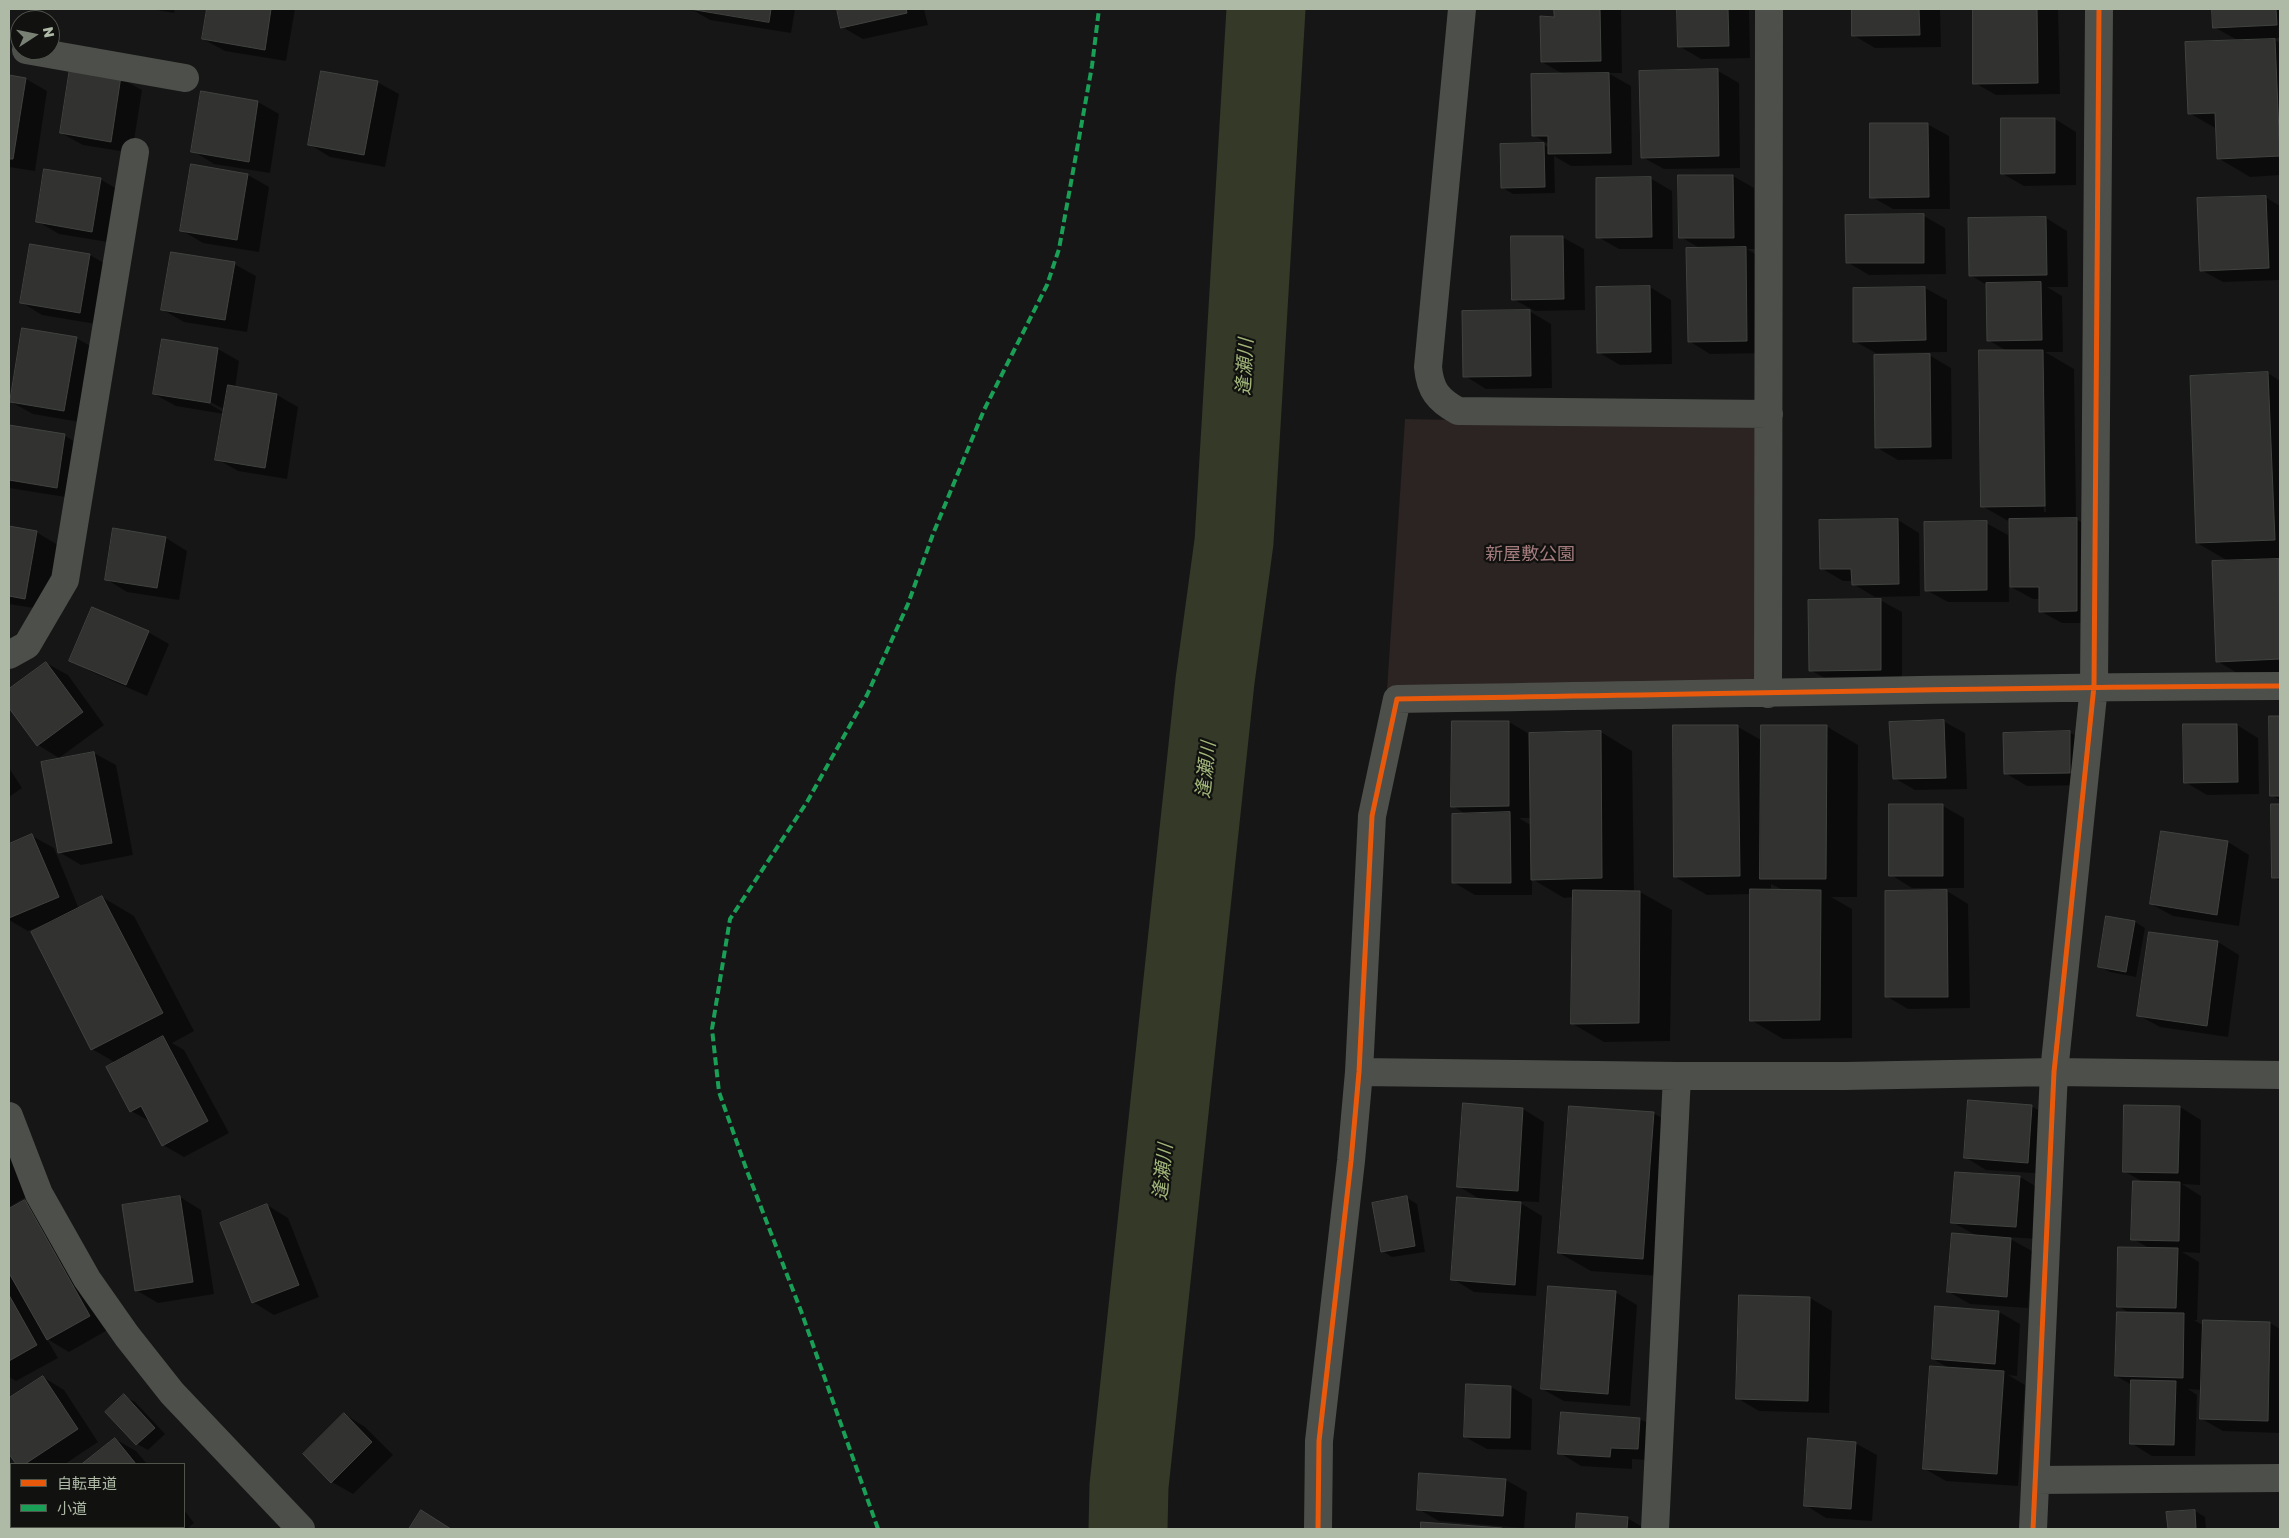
<!DOCTYPE html>
<meta charset="utf-8">
<style>
body{margin:0}
#map{position:relative;width:2289px;height:1538px;overflow:hidden;background:#161616;font-family:"Golos Text","Noto Sans JP",sans-serif}
canvas{display:block}
.frame{position:absolute;inset:0;border:10px solid #aeb9a6;pointer-events:none}
.legend{position:absolute;left:10px;top:1463px;width:175px;height:65px;box-sizing:border-box;background:#111210;border:1px solid #50554c;margin:0;padding:6px 9px;list-style:none;font-size:15px;color:#aeb9a6}
.legend li{display:flex;align-items:center;gap:10px;height:25px}
.legend b{width:25px;border:1px solid #50554c}
.north{position:absolute;left:10px;top:10px;width:50px;height:50px;box-sizing:border-box;background:#111210;border:1px solid #50554c;border-radius:50%;rotate:79deg;font-size:14px;font-weight:700;line-height:20px;text-align:center;color:#aeb9a6}
.north::after{content:'';display:block;margin:auto;width:18px;height:22px;background:#798074;clip-path:polygon(50% 0,100% 100%,50% 72%,0 100%)}
</style>
<div id="map">
<canvas width="2289" height="1538"></canvas>
<div class="frame"></div>
<ul class="legend">
<li><b style="height:6px;background:#e8590c"></b>自転車道</li>
<li><b style="height:6px;background:#1a9f57"></b>小道</li>
</ul>
<div class="north">N</div>
</div>
<script>
const g = document.querySelector('canvas').getContext('2d');
g.lineJoin = 'round';
function paint(path, color) {
  g.fillStyle = color;
  g.fill(path, 'evenodd');
}
function strokePath(path, color, width, dash) {
  g.strokeStyle = color;
  g.lineWidth = width;
  g.lineCap = dash ? 'butt' : 'round';
  g.setLineDash(dash || []);
  g.stroke(path);
}
function label(font, color, halo, rows, align = 'center') {
  g.font = font + ' "Golos Text","Noto Sans JP",sans-serif';
  g.lineWidth = 4.5;
  g.setLineDash([]);
  g.textBaseline = 'middle';
  g.strokeStyle = halo;
  g.fillStyle = color;
  for (const [text, x, y, turn = 0] of rows) {
    g.save();
    g.translate(x, y);
    g.rotate((+turn || 0) * Math.PI / 180);
    g.textAlign = isNaN(turn) ? turn : align;
    if (halo) g.strokeText(text, 0, 0);
    g.fillText(text, 0, 0);
    g.restore();
  }
}
paint(new Path2D(`
 M1405,419L1757,426V683L1387,690Z`), '#2c2323');
paint(new Path2D(`
 M1150,1316L1159,1529H1096Z`), '#343928');
paint(new Path2D(`
 M151,9H175L174,13Z
 M208,9H295L286,61L225,51L203,39Z
 M691,9H795L791,33L710,20Z
 M838,9H924L928,25L863,39L842,27Z
 M1555,9H1621L1622,73H1608L1631,86L1632,165L1571,166L1554,156L1555,193L1513,194L1503,188L1544,145L1549,148V144L1533,135L1565,75L1542,62L1555,18Z
 M1678,9H1749L1750,58L1701,59L1679,46Z
 M1853,9H1940L1941,47L1875,48L1853,35Z
 M1974,9H2058L2060,94L1996,95L1975,83Z
 M2214,9H2280V38H2271L2280,43V175L2250,177L2218,158L2217,129L2189,113L2239,41L2214,27Z
 M1718,71L1739,83L1740,168L1664,169L1642,157Z
 M9,76L26,79L47,91L35,171L9,167Z
 M120,78L142,90L132,153L83,145L61,133Z
 M377,82L399,94L385,167L330,157L309,144Z
 M258,102L279,114L270,173L214,164L193,151Z
 M2055,119L2076,132V185L2024,186L2003,174Z
 M1927,124L1949,136L1950,209H1893L1872,197Z
 M248,175L269,187L259,252L203,243L181,230Z
 M1733,176L1754,188L1755,249H1747L1767,261L1768,353L1710,354L1689,341L1701,249L1681,237Z
 M1650,178L1672,191L1673,249H1619L1598,237Z
 M100,179L122,192L114,243L59,234L37,221Z
 M2265,197L2280,206V280L2223,282L2201,270Z
 M1924,216L1945,228L1946,274L1869,275L1847,262Z
 M2046,218L2067,231L2068,287H2047L2062,296L2063,352H2045L2074,369L2076,519L2098,532L2099,623H2062L2040,611V599H2033L2011,587L2010,522L1982,506L2007,351L1988,340L1987,285L1970,275ZM2042,368H2044L2046,512H2044Z
 M1562,237L1584,249L1585,310L1535,311L1513,299Z
 M90,255L111,267L102,325L42,315L21,302Z
 M234,264L256,276L247,332L184,322L163,310Z
 M1650,287L1671,300L1672,364L1620,365L1598,352Z
 M1925,288L1947,300V352L1876,353L1854,341V289Z
 M1529,311L1551,324L1552,388L1486,389L1465,376Z
 M76,338L98,350L86,423L33,414L11,402Z
 M218,349L239,361L235,388L277,395L298,407L287,479L238,471L217,459L224,414L176,406L154,394ZM205,399L225,410V413L204,401Z
 M1929,355L1951,368L1952,459L1898,460L1876,447Z
 M2268,373L2280,381V559H2276L2280,561V672L2239,674L2217,661L2230,562L2197,543Z
 M9,426L65,436L86,448L78,499L9,488Z
 M1898,520L1919,533L1920,596L1875,597L1853,584V581H1843L1821,568Z
 M1986,523L2008,535L2009,602H1948L1926,590Z
 M9,528L36,532L58,545L47,610L9,604Z
 M166,538L187,551L179,600L127,592L106,579Z
 M1880,600L1902,612V682H1832L1810,670Z
 M148,632L169,644L147,696L92,672L71,660Z
 M46,663L68,675L104,725L59,758L38,745L9,706V690Z
 M2270,717H2280V800L2271,795Z
 M1943,721L1965,733L1967,789L1915,790L1894,778Z
 M1453,722H1509L1531,735L1601,732L1632,751L1634,892H1640L1672,910L1670,1041L1604,1042L1573,1024L1574,897L1564,898L1532,879V895H1475L1453,882L1467,815L1453,806ZM1519,818H1532V826Z
 M2237,725L2258,738L2259,794L2207,795L2185,782Z
 M1826,726L1858,745L1857,897H1831L1852,909V1038L1783,1039L1751,1020L1752,894L1707,895L1675,877L1738,727L1763,741ZM1771,884L1783,890H1771Z
 M2069,732L2091,745V785L2027,786L2005,773Z
 M94,753L116,765L133,855L81,865L59,852Z
 M9,768L22,788L9,797Z
 M1943,806L1964,818V888H1912L1891,875Z
 M2272,806H2280V881L2273,877Z
 M32,836L54,848L79,909L102,897L134,916L194,1031L172,1043L184,1050L229,1133L184,1157L163,1145L151,1122L131,1111L116,1063L92,1049L50,922L28,931L9,920V846Z
 M2228,842L2249,855L2239,926L2173,916L2151,904Z
 M1947,891L1968,904L1970,1008L1908,1009L1886,996Z
 M2107,918L2135,922L2145,928L2136,977L2110,972L2099,966Z
 M2218,942L2239,955L2228,1037L2160,1027L2138,1015Z
 M2031,1106L2053,1118L2049,1174L1986,1170L1965,1157Z
 M2180,1107L2201,1120L2200,1185L2182,1184L2201,1196L2200,1253L2182,1252L2199,1262L2197,1320H2194L2204,1326V1322L2270,1323L2280,1329V1433L2223,1431L2202,1419V1390L2188,1389L2197,1395L2195,1456H2152L2131,1443L2132,1385L2116,1376L2131,1314L2118,1306L2151,1249L2133,1239L2143,1182L2124,1171Z
 M1523,1109L1544,1122L1539,1202L1517,1201L1542,1216L1536,1296L1474,1292L1453,1279L1483,1201L1458,1186Z
 M1653,1113L1685,1131L1674,1277L1591,1271L1559,1253Z
 M9,1147L34,1192L9,1207Z
 M1956,1173L2020,1177L2042,1190L2038,1239L2007,1237L2032,1251L2028,1308L1970,1304L1949,1292L1977,1236L1952,1222Z
 M180,1197L201,1210L214,1294L158,1303L136,1290Z
 M1407,1198L1417,1204L1425,1252L1392,1257L1382,1251Z
 M25,1202L46,1214L111,1328L69,1352L47,1339L58,1358L16,1381L9,1377V1211Z
 M267,1205L288,1218L319,1297L274,1315L253,1302Z
 M1615,1292L1637,1305L1630,1406L1564,1401L1542,1389Z
 M1740,1296L1810,1298L1832,1311L1829,1413L1759,1411L1737,1398Z
 M1999,1312L2020,1324L2017,1376L2008,1375L2025,1385L2018,1486L1946,1481L1925,1469L1949,1368L1933,1359Z
 M43,1377L64,1390L98,1442L65,1464H17L9,1452V1400Z
 M1511,1387L1532,1399L1531,1450L1487,1449L1465,1437Z
 M124,1396L135,1402L165,1434L148,1450L137,1444L107,1412Z
 M1563,1413L1640,1419L1662,1431L1660,1461L1632,1459V1469L1581,1466L1560,1453Z
 M344,1414L365,1427L393,1455L353,1494L332,1482L304,1454Z
 M115,1439L136,1451L147,1464H84Z
 M1855,1443L1877,1455L1872,1521L1826,1518L1805,1505Z
 M1506,1480L1527,1492L1524,1528L1439,1521L1418,1509Z
 M184,1510L194,1523L187,1529H112L110,1527H184Z
 M2195,1511L2205,1517L2206,1529H2169L2168,1513Z
 M1579,1515L1627,1518L1646,1529H1578Z
 M1422,1523L1502,1529H1422Z`), '#0007');
strokePath(new Path2D(`
 M1128,1529L1129,1486L1215,681L1234,542L1266,9`), '#343928', 79);
const building = new Path2D(`
 M207,9H271L265,50L202,39Z
 M690,9H771L769,22Z
 M837,9H906L907,13L841,28Z
 M1554,9H1600L1601,61L1541,62L1540,16L1554,17Z
 M1677,9H1728L1729,46L1678,47Z
 M1852,9H1919L1920,35L1852,36Z
 M1973,9H2037L2038,83L1973,84Z
 M2212,9H2276L2277,25L2213,28Z
 M2275,39L2280,156L2217,159L2215,113L2188,114L2185,42Z
 M70,68L121,76L111,142L60,133Z
 M1718,69L1719,156L1641,158L1639,71Z
 M321,71L378,81L364,155L308,145Z
 M1609,73L1611,153L1548,154V136H1532L1531,74Z
 M9,75L26,78L13,159H9Z
 M201,91L258,101L249,162L191,152Z
 M2001,118H2055V173L2001,174Z
 M1870,123H1928L1929,197L1870,198Z
 M1544,143L1545,187L1501,188L1500,144Z
 M191,164L248,174L237,240L180,231Z
 M44,169L101,178L92,232L36,222Z
 M1678,175H1733L1734,238H1679Z
 M1651,177L1652,237L1596,238V178Z
 M2266,196L2269,268L2200,271L2197,198Z
 M1924,214V263H1846L1845,215Z
 M2046,217L2047,275L1969,276L1968,218Z
 M1511,236H1563L1564,299L1512,300Z
 M30,244L90,254L80,313L20,303Z
 M1746,247L1747,341L1688,342L1686,248Z
 M171,252L235,262L225,320L161,310Z
 M2041,282L2042,340L1987,341L1986,283Z
 M1650,286L1651,352L1597,353L1596,287Z
 M1925,287L1926,340L1853,342V288Z
 M1530,310L1531,376L1463,377L1462,311Z
 M22,328L77,337L64,411L10,402Z
 M162,339L218,348L210,403L153,394Z
 M1979,350H2043L2045,506L1981,507Z
 M1930,354L1931,447L1875,448L1874,355Z
 M2268,372L2275,540L2196,543L2190,376Z
 M228,385L277,394L265,468L215,460Z
 M9,425L65,434L57,488L9,480Z
 M2077,518V611L2039,612V587H2010L2009,519Z
 M1898,519L1899,584L1852,585L1851,569H1820L1819,520Z
 M1987,521V590L1925,591L1924,522Z
 M9,526L37,531L25,599L9,596Z
 M113,528L166,537L157,588L105,580Z
 M2279,559L2280,659L2216,662L2212,561Z
 M1881,599V670L1809,671L1808,600Z
 M92,607L149,631L126,685L69,661Z
 M46,662L83,712L37,746L9,708V689Z
 M2269,716H2280V796H2270Z
 M1944,720L1946,778L1893,779L1889,722Z
 M1452,721H1509V806L1451,807Z
 M2183,724H2237L2238,782L2184,783Z
 M1673,725H1738L1740,876L1674,877Z
 M1761,725H1827L1826,879H1760Z
 M1601,731L1602,878L1531,880L1529,733Z
 M2070,731V773L2004,774L2003,733Z
 M94,752L112,843L58,853L41,762Z
 M1889,804H1943V876H1889Z
 M2271,804H2280V878H2272Z
 M1510,812L1511,883H1452V814Z
 M2161,831L2228,841L2217,915L2150,904Z
 M32,834L59,897L9,918V844Z
 M1750,889L1821,890L1820,1020L1750,1021Z
 M1573,890L1640,891L1639,1023L1571,1024Z
 M1947,890L1948,997H1885V891Z
 M102,896L163,1013L91,1050L31,932Z
 M2106,916L2135,921L2126,972L2098,967Z
 M2149,932L2218,941L2207,1026L2137,1016Z
 M163,1036L208,1121L162,1146L141,1106L130,1112L106,1067Z
 M1968,1100L2032,1105L2028,1163L1964,1158Z
 M1463,1103L1523,1108L1518,1191L1457,1187Z
 M2124,1105L2180,1106L2178,1173L2123,1172Z
 M1569,1106L1654,1112L1643,1259L1558,1253Z
 M1955,1172L2020,1176L2016,1227L1951,1223Z
 M2133,1181L2180,1182L2179,1241L2131,1240Z
 M180,1196L193,1282L135,1291L122,1205Z
 M1407,1196L1415,1246L1381,1252L1372,1203Z
 M1457,1197L1521,1202L1515,1285L1451,1280Z
 M25,1200L90,1316L47,1340L9,1273V1209Z
 M267,1204L299,1285L252,1303L220,1223Z
 M1952,1233L2011,1238L2007,1297L1947,1292Z
 M2118,1247L2178,1248L2176,1308L2117,1307Z
 M1548,1286L1616,1291L1608,1394L1541,1389Z
 M9,1295L37,1345L9,1361Z
 M1739,1295L1810,1297L1808,1401L1736,1399Z
 M1935,1306L1999,1311L1995,1364L1932,1359Z
 M2117,1312L2184,1313L2183,1378L2115,1376Z
 M2203,1320L2270,1322L2268,1421L2200,1419Z
 M1930,1366L2004,1371L1997,1474L1923,1469Z
 M43,1376L78,1429L25,1464H16L9,1454V1398Z
 M2131,1380L2176,1381L2174,1445L2130,1444Z
 M1466,1384L1511,1386L1510,1438L1464,1437Z
 M124,1394L155,1428L136,1445L105,1412Z
 M1561,1412L1640,1418L1638,1449L1611,1448L1610,1457L1558,1454Z
 M344,1413L372,1442L331,1483L303,1454Z
 M115,1438L136,1464H82Z
 M1808,1438L1856,1442L1851,1509L1804,1506Z
 M1419,1473L1506,1479L1503,1516L1417,1510Z
 M421,1510L451,1529H409Z
 M2195,1510L2196,1529H2168L2166,1512Z
 M1577,1513L1628,1517L1627,1529H1576Z
 M1421,1522L1502,1528V1529H1421Z
 M108,1527H154L151,1529H110Z`);
paint(building, '#323331');
strokePath(building, '#40433f', 1);
strokePath(new Path2D(`
 M1462,9L1428,367C1430,390 1438,400 1458,411L1769,414
 M26,50L185,78
 M9,655L27,645L65,580L135,152
 M1768,694L1769,9
 M1359,1072L1677,1076H1845L2054,1072L2280,1075
 M9,1116L39,1194L87,1279L127,1336L172,1393L301,1529
 M2036,1480L2280,1478
 M1318,1529L1319,1441L1351,1161L1359,1072L1372,816L1397,699C1691,695 1986,687 2280,686
 M1655,1529L1677,1076
 M2033,1529L2054,1072L2094,686L2099,9`), '#4c4f4a', 28);
strokePath(new Path2D(`
 M878,1529L801,1311L747,1171L719,1092L712,1029L730,919L807,802L867,695L908,604L933,534L984,410L1047,285L1059,249L1092,66L1099,9`), '#1a9f57', 4, [8, 4]);
strokePath(new Path2D(`
 M1318,1529L1319,1441L1351,1161L1359,1072L1372,816L1397,699C1691,695 1986,687 2280,686
 M2033,1529L2054,1072L2094,686L2099,9`), '#e8590c', 5);
label('18px', '#a57c7e', '#111210', [
 ["新屋敷公園",1530,554]
]);
label('italic 19px', '#a2b67a', '#111210', [
 ["逢瀬川",1245,367,-87],
 ["逢瀬川",1206,770,-84],
 ["逢瀬川",1163,1172,-84]
]);
</script>
